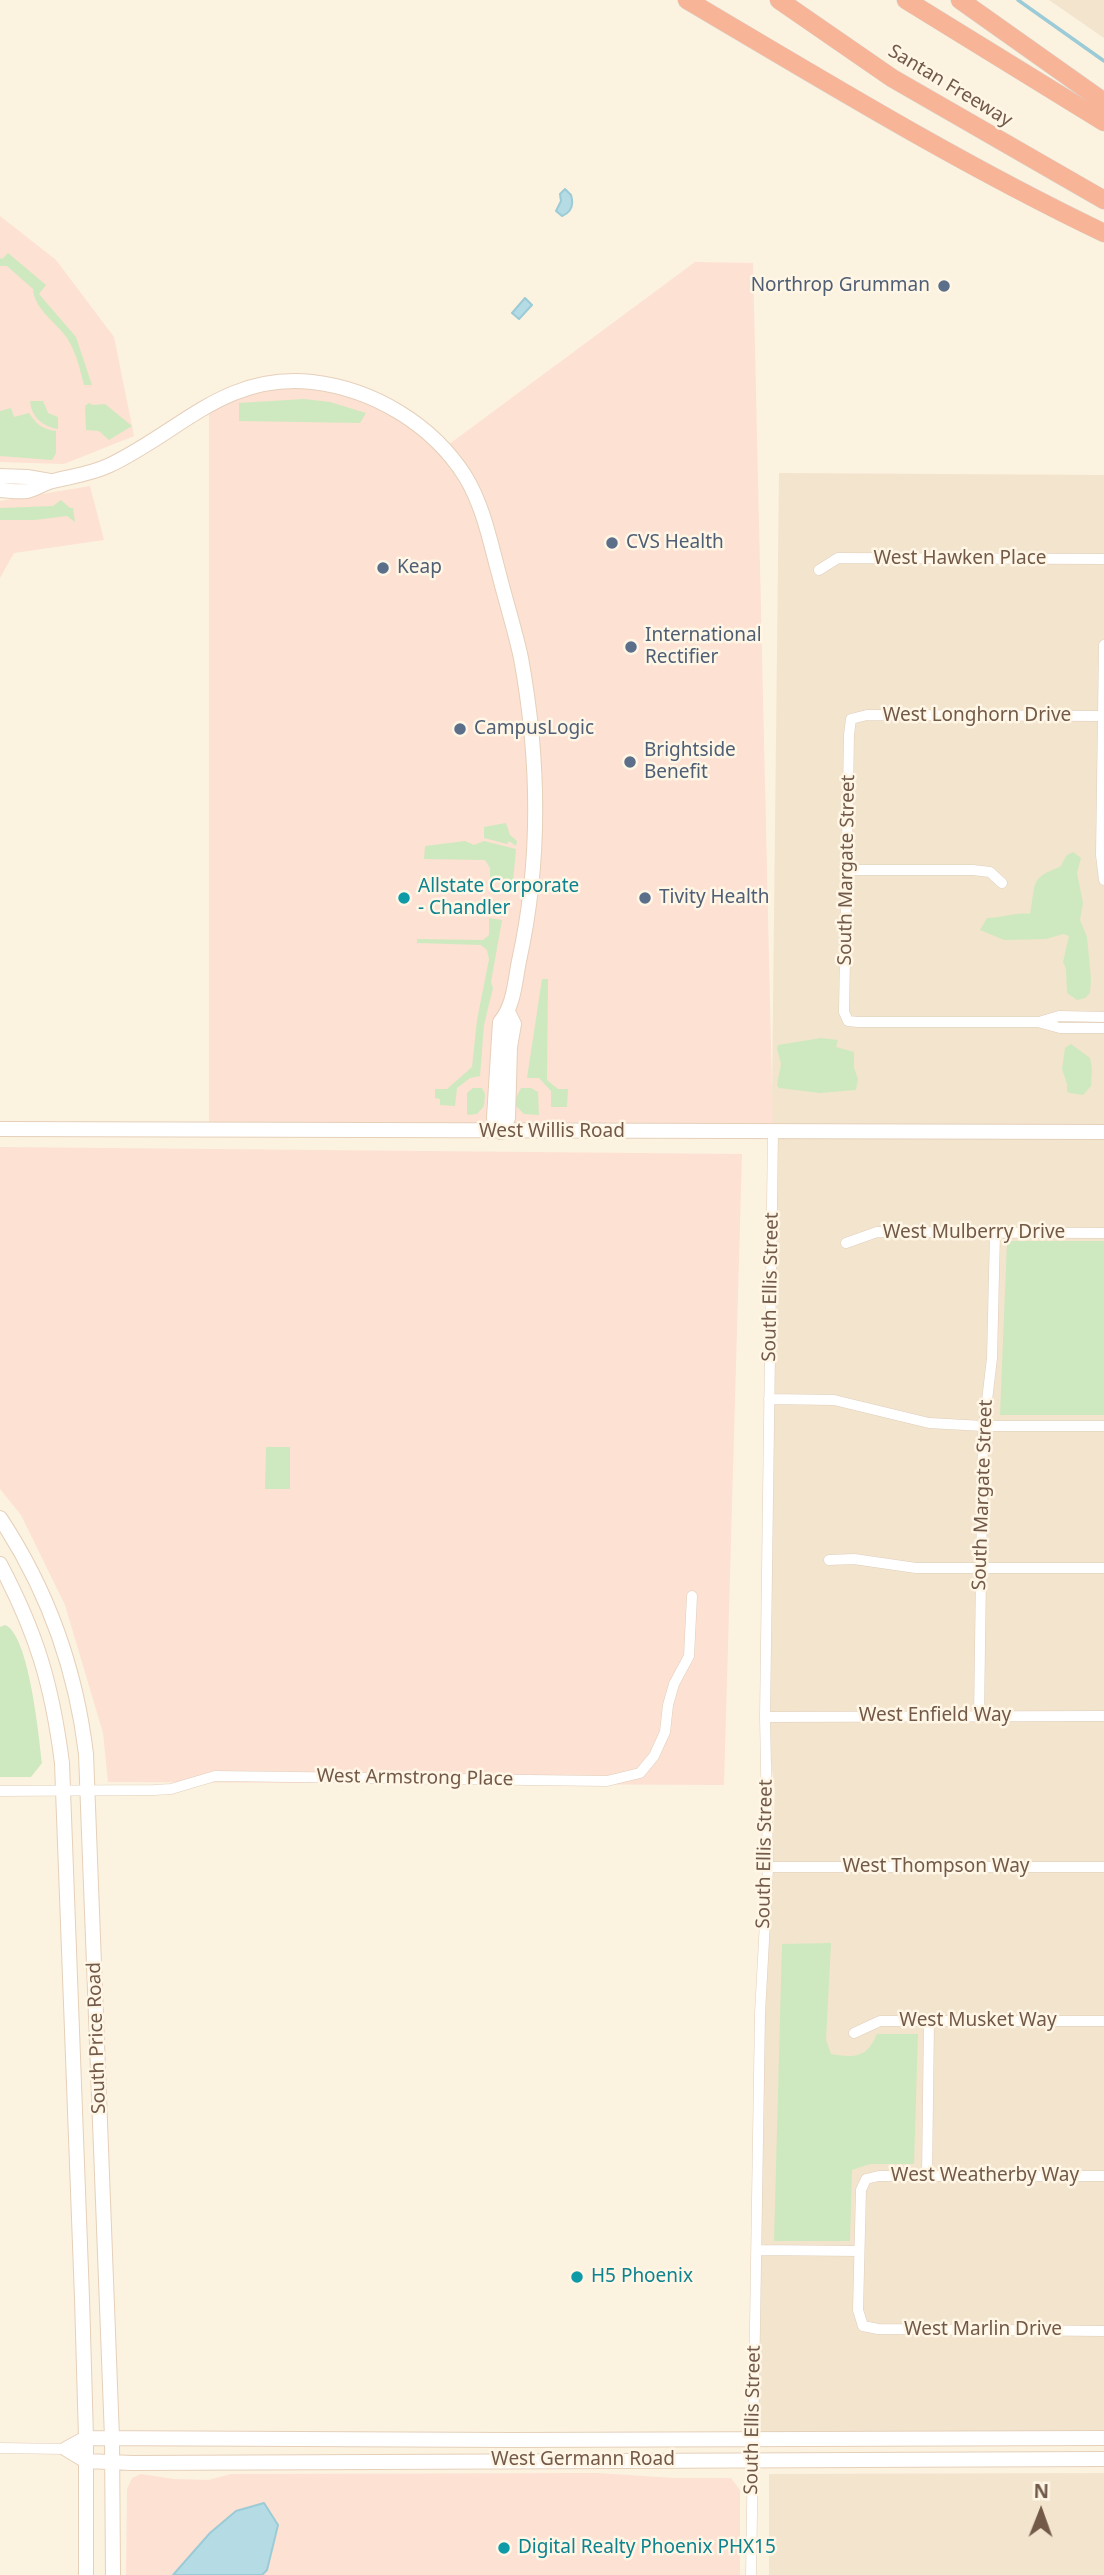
<!DOCTYPE html>
<style>
body{margin:0}
#map{position:relative;width:1104px;height:2575px;overflow:hidden;background:#fcf2e0;font-family:"Noto Sans",sans-serif}
canvas{display:block}
.north{position:absolute;left:1006px;top:2477px;width:70px;height:70px;-webkit-text-stroke:5px #fff6e6;paint-order:stroke;rotate:1deg;font-size:19px;font-weight:700;line-height:28px;text-align:center;color:#725948}
.north::after{content:'';display:block;margin:auto;width:24px;height:32px;background:#725948;clip-path:polygon(50% 0,100% 100%,50% 72%,0 100%)}
</style>
<div id="map">
<canvas width="1104" height="2575"></canvas>
<div class="north">N</div>
</div>
<script>
const g = document.querySelector('canvas').getContext('2d');
g.lineJoin = 'round';
function paint(path, color) {
  g.fillStyle = color;
  g.fill(path, 'evenodd');
}
function strokePath(path, color, width, dash) {
  g.strokeStyle = color;
  g.lineWidth = width;
  g.lineCap = dash ? 'butt' : 'round';
  g.setLineDash(dash || []);
  g.stroke(path);
}
function label(font, color, halo, rows, align = 'center') {
  g.font = font + ' "Noto Sans",sans-serif';
  g.lineWidth = 5;
  g.setLineDash([]);
  g.textBaseline = 'middle';
  g.strokeStyle = halo;
  g.fillStyle = color;
  for (const [text, x, y, turn = 0] of rows) {
    g.save();
    g.translate(x, y);
    g.rotate((+turn || 0) * Math.PI / 180);
    g.textAlign = isNaN(turn) ? turn : align;
    if (halo) g.strokeText(text, 0, 0);
    g.fillText(text, 0, 0);
    g.restore();
  }
}
paint(new Path2D(`
 M1049,0H1104V38L1101,36Z
 M779,473L1104,475V2438L752,2439L758,2179L775,1791L765,1717Z
 M1104,2473V2575H769V2474Z`), '#f3e4ce');
paint(new Path2D(`
 M0,216L56,260L114,337L134,436L64,464L0,462Z
 M695,262L753,263L773,1132L209,1130V403L279,382L352,391L444,448Z
 M90,486L104,540L14,553L0,578V501Z
 M0,1147L742,1154L724,1785L108,1782L103,1733L65,1605L21,1515L0,1489Z
 M597,2473L675,2478H731L740,2490V2575H126L127,2489L132,2478L141,2474L174,2479L208,2480L231,2474Z`), '#fde1d3');
paint(new Path2D(`
 M8,253L46,285L39,294L76,337L92,385H84C80,369 76,352 67,338C56,322 34,309 33,289L7,266H0V258L2,259Z
 M304,399L330,402L366,413L360,423L239,421V403Z
 M30,401H43L48,413L58,417V429C42,426 32,418 30,401Z
 M89,403L93,405L105,404L132,426L109,440L99,431L86,430L85,406Z
 M11,408L14,417L29,413C37,425 42,429 56,431V453L52,460L0,456V411Z
 M61,500L70,508H73L75,522L67,516L35,520H0V508L53,506Z
 M506,823L510,835L517,841L516,846L509,841L507,844L484,838V827Z
 M465,841L474,845L484,841L516,849L513,882H490V868L485,860L424,859L425,846Z
 M1073,852L1081,858L1077,873L1083,903L1080,920L1087,937L1091,979L1090,993L1085,998L1077,1000L1067,993L1066,969L1063,962L1069,936L1063,934L1046,939L1004,940L980,930L987,918C1002,918 1015,912 1030,914C1036,884 1029,878 1060,867L1067,855Z
 M489,918L502,920L491,982L493,988L484,1025L480,1076L470,1078L457,1088L455,1106L440,1105V1099L435,1098V1089H447L472,1067L477,1020L489,959L487,950L481,945L417,943V939L483,940L489,935Z
 M542,979H548L547,1080L558,1089H568L567,1107H551V1091L539,1078H527Z
 M821,1038L838,1040L836,1047L854,1052V1068L858,1079L856,1090L820,1093L779,1088L777,1085L781,1064L777,1048L778,1045Z
 M1071,1044L1090,1058L1092,1069L1091,1086L1083,1095L1069,1093L1067,1091V1084L1062,1069L1065,1048Z
 M482,1088L485,1094L484,1106L477,1114L467,1115V1093L473,1088Z
 M521,1088H531L538,1092L539,1115L524,1114L516,1106V1098Z
 M1007,1241H1104V1415H1000Z
 M266,1447H290V1489H265Z
 M5,1625C29,1634 39,1737 42,1763L31,1777H0V1627Z
 M831,1943L826,2040L831,2054C855,2058 867,2058 877,2034H918L914,2164H870L852,2170L850,2241H774L782,1944Z`), '#cee9bf');
const water = new Path2D(`
 M565,189L571,195C574,205 572,212 562,216L556,211L561,201L560,194Z
 M525,298L532,305L519,319L512,313Z
 M264,2503L278,2525L267,2570L262,2575H173L210,2533L236,2511Z`);
paint(water, '#b5dce5');
strokePath(water, '#9bcbd7', 2);
strokePath(new Path2D(`
 M1018,0L1104,61`), '#9bcbd7', 3.5);
const street = new Path2D(`
 M819,570L838,558L1104,559
 M1104,645L1101,855L1104,880
 M1103,716L867,715L851,719L849,735L844,1012L848,1021L858,1022H1038L1060,1028H1104
 M847,870H973L990,872L1002,883
 M1039,1022L1059,1016L1104,1017
 M846,1243L877,1232L1104,1233
 M769,1399L834,1400L929,1423L983,1426H1104
 M829,1560L854,1559L916,1568H1104
 M979,1716L983,1435L992,1358L995,1233
 M765,1717L1104,1716
 M0,1791L154,1790L171,1789L215,1776L607,1781L640,1773L654,1756L665,1732L668,1705L674,1684L689,1656L692,1596
 M768,1867H1104
 M854,2033L880,2021H1104
 M927,2176L929,2021
 M1104,2176H879L866,2179L861,2190L858,2310L863,2326L878,2329L1104,2331
 M757,2250L859,2251
 M0,2448L66,2449
 M751,2575L760,2013L768,1867L765,1717L773,1132`);
const secondary = new Path2D(`
 M0,476L27,477L50,481
 M0,490C9,491 19,492 27,491C36,489 44,483 53,481C73,476 91,474 110,465C181,431 225,373 312,382C373,389 432,424 465,476C483,505 490,541 499,574C506,602 515,630 521,658C539,757 541,862 519,961C515,981 514,1006 500,1022L494,1118L501,1132
 M0,1129L1104,1132
 M501,1132L508,1118L510,1047L514,1024L508,1012
 M0,1518C47,1589 76,1670 86,1754L112,2438L113,2575
 M0,1564C37,1634 52,1685 62,1763L82,2298L86,2438V2575
 M1104,2438L512,2440L86,2438L66,2449L86,2461L132,2463L1104,2459`);
const highway = new Path2D(`
 M687,0C824,81 960,164 1104,233
 M779,0L892,78L1104,200
 M906,0L1104,122
 M960,0L1104,102`);
strokePath(street, '#e0cfbc', 11);
strokePath(secondary, '#e5d0ba', 16);
strokePath(highway, '#dad4cf', 19);
strokePath(street, '#fff', 10);
strokePath(secondary, '#fff', 14);
strokePath(highway, '#f7b496', 18);
for (const [x, y, r, color] of [
 [944,286,7,"#5c6f8a"],
 [612,543,7,"#5c6f8a"],
 [383,568,7,"#5c6f8a"],
 [631,647,7,"#5c6f8a"],
 [460,729,7,"#5c6f8a"],
 [630,762,7,"#5c6f8a"],
 [404,898,7,"#0f9aa8"],
 [645,898,7,"#5c6f8a"],
 [577,2277,7,"#0f9aa8"],
 [504,2548,7,"#0f9aa8"]
]) {
  const dot = new Path2D();
  dot.arc(x, y, r, 0, 2 * Math.PI);
  g.fillStyle = color;
  g.fill(dot);
  strokePath(dot, '#fff6e6', 2.5);
}
label('19px', '#725948', '#fff6e6', [
 ["Santan Freeway",950,86,31],
 ["West Hawken Place",960,559],
 ["West Longhorn Drive",977,716],
 ["South Margate Street",847,870,-89],
 ["West Willis Road",552,1132],
 ["West Mulberry Drive",974,1233],
 ["South Ellis Street",771,1287,-89],
 ["South Margate Street",983,1495,-88],
 ["West Enfield Way",935,1716],
 ["West Armstrong Place",415,1778,1],
 ["South Ellis Street",765,1854,-89],
 ["West Thompson Way",936,1867],
 ["West Musket Way",978,2021],
 ["South Price Road",97,2038,-92],
 ["West Weatherby Way",985,2176],
 ["West Marlin Drive",983,2330],
 ["South Ellis Street",753,2420,-89],
 ["West Germann Road",583,2460]
]);
label('19px', '#4e5e75', '#fff6e6', [
 ["Northrop Grumman",930,286,"right"],
 ["CVS Health",626,543],
 ["Keap",397,568],
 ["International",645,636],
 ["Rectifier",645,658],
 ["CampusLogic",474,729],
 ["Brightside",644,751],
 ["Benefit",644,773],
 ["Tivity Health",659,898]
], 'left');
label('19px', '#0d838f', '#fff6e6', [
 ["Allstate Corporate",418,887],
 ["- Chandler",418,909],
 ["H5 Phoenix",591,2277],
 ["Digital Realty Phoenix PHX15",518,2548]
], 'left');
</script>
